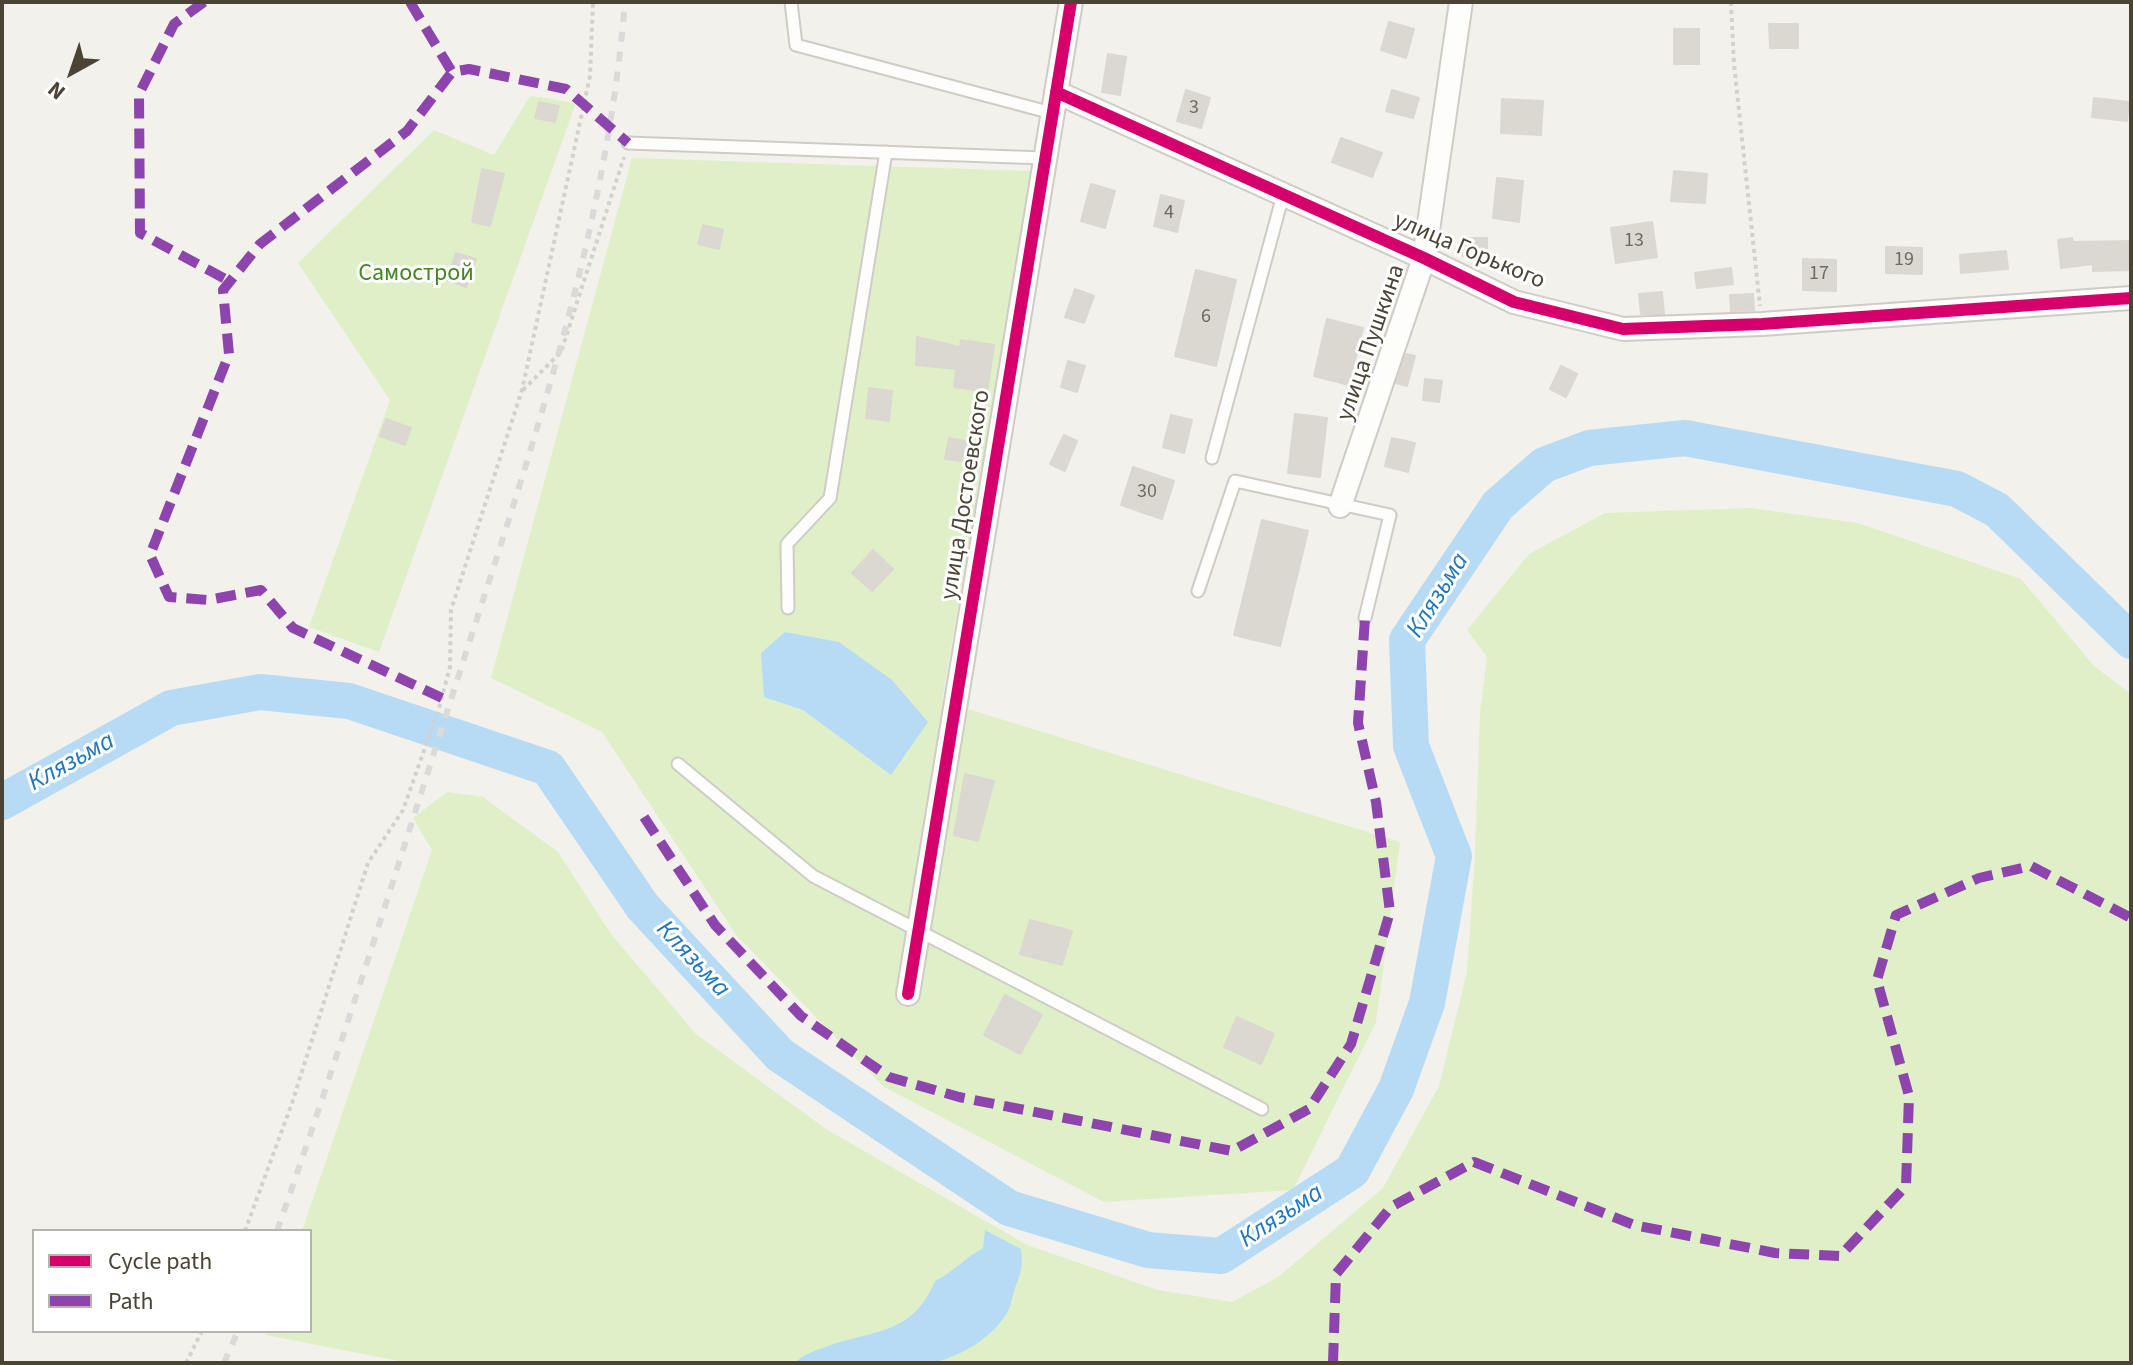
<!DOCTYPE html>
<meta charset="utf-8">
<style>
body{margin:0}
#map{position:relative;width:2133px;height:1365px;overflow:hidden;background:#f2f1ec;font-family:"Source Sans 3",sans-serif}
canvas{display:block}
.frame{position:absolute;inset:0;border:4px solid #4b4336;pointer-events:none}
.legend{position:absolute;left:32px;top:1229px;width:280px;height:104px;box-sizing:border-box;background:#fff;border:2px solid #b7b4af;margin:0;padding:10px 14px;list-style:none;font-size:24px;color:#4b4336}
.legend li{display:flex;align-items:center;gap:16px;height:40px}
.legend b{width:40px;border:2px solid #b7b4af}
.north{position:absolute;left:32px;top:32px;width:80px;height:80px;-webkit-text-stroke:6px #fff;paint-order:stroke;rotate:220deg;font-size:22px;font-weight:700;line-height:32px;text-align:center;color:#4b4336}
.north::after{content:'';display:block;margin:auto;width:28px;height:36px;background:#4b4336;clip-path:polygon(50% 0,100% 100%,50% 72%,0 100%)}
</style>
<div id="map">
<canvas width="2133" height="1365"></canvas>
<div class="frame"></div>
<ul class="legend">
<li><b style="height:10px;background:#d6006c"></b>Cycle path</li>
<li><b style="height:10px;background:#8e44ad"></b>Path</li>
</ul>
<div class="north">N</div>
</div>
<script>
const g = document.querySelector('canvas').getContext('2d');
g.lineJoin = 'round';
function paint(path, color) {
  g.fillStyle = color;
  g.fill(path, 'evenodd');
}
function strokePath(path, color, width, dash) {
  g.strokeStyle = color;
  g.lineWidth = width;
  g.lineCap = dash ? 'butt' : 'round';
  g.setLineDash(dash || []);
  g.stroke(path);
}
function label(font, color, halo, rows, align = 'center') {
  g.font = font + ' "Source Sans 3",sans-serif';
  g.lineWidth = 6;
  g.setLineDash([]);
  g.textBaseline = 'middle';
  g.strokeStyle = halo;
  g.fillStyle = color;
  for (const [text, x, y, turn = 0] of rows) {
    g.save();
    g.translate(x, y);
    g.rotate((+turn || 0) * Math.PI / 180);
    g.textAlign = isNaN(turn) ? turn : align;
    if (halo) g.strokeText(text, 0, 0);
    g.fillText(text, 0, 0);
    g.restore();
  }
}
paint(new Path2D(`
 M530,96L576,103L379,652L309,627L390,400L298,263L434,130L494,155Z
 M632,158L1032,171L942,701L1400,842L1376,1022L1293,1190L1104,1202L884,1087L737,936L602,732L491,678Z
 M1750,508L1858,523L2021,579L2094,666L2131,694V1363H409L266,1335L268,1331H310V1231H302L432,850L413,818L447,792L483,797L558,852L611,934L696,1034L826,1129L1027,1245L1158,1290L1232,1302L1278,1277L1383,1188L1439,1086L1467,972L1475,855L1480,712L1487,657L1467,630L1529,554L1605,513Z`), '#dff0c9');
paint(new Path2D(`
 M785,632L839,642L892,680L928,722L891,775L803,710L764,697L761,653Z
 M985,1230L1021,1249C1023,1270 1021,1272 1014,1291C1012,1297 1011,1304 1009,1309C995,1337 961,1356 933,1363H795C804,1354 816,1350 828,1346C877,1329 912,1335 935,1281C953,1272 965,1258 983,1248Z`), '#b7dbf5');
strokePath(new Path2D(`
 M2,802L171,708L260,692L349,701L548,768L643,907L780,1055L1009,1208L1148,1250L1221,1256L1352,1171L1396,1089L1427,1003L1454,856L1411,746L1407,640L1498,505L1544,465L1589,448L1685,438L1957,489L1997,510L2131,641`), '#b7dbf5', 36);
const building = new Path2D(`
 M1389,22L1414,29L1406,58L1381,50Z
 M1769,24H1798V48H1770Z
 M1674,29H1699V64H1674Z
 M1108,54L1126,57L1120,95L1102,92Z
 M1186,90L1210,98L1201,128L1177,121Z
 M1392,90L1419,98L1413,118L1386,111Z
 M2094,98L2129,102L2127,121L2092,117Z
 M1502,99L1543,101L1541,135L1501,133Z
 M539,102L559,106L555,122L535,118Z
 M1341,138L1382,153L1372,177L1332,162Z
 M482,169L504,174L490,226L472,222Z
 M1674,171L1707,174L1705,203L1671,201Z
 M1497,178L1523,181L1519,222L1493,218Z
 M1091,184L1115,191L1105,228L1081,221Z
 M1161,195L1184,201L1177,232L1154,226Z
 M1652,222L1657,257L1616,263L1611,228Z
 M703,225L723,230L719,249L698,244Z
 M1463,238H1487V256H1463Z
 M2072,238L2073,242L2131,241V270L2093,271V264L2061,268L2058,240Z
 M1886,247L1922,248V274L1886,273Z
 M2006,251L2008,269L1961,273L1960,255Z
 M456,253L476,259L466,287L447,280Z
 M1803,259L1836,260V291L1803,290Z
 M1731,268L1733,284L1697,288L1695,273Z
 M1196,270L1236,280L1216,366L1175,356Z
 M1075,289L1094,296L1084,323L1065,317Z
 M1662,292L1664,314H1641L1639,294Z
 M1753,294L1754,310L1731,311L1730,295Z
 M1327,319L1363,328L1349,385L1314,376Z
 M917,337L960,347L961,340L994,345L987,392L954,387L956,369L916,365Z
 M1406,354L1415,356L1407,386L1396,383Z
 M1068,361L1085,366L1077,392L1061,387Z
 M1561,366L1577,374L1566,397L1550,389Z
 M1425,379L1442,381L1439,402L1423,400Z
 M869,388L892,391L889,421L866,418Z
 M1295,414L1327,418L1320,477L1288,473Z
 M1171,415L1192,420L1184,453L1163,447Z
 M386,419L411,428L405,445L380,436Z
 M1064,435L1077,441L1065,471L1050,464Z
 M949,438L971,442L969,462L945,459Z
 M1392,438L1415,443L1408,472L1385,466Z
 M1133,467L1174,481L1162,519L1121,505Z
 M1262,520L1308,531L1280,646L1234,635Z
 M873,550L893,569L872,591L852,573Z
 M965,774L994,781L978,841L954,835Z
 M1030,920L1072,931L1062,965L1020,954Z
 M1005,995L1042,1015L1020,1054L984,1035Z
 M1237,1017L1274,1034L1261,1064L1224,1047Z`);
paint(building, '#dbd8d2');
strokePath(building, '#dbd8d1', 2);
const lane = new Path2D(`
 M791,2L796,45L1052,113
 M628,143L1044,158
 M1212,458L1283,195
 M1198,591L1235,481L1390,515L1365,618
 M788,608L787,544L830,498L886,152
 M678,764L813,876L1262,1109`);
const street = new Path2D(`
 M1056,92L1424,258L1514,302L1623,329L1762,324L2131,298
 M1340,506L1424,258L1461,2
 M908,994L1071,2`);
strokePath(lane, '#cfccc6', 15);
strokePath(street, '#cfccc6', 26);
strokePath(new Path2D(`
 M1731,2L1734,64L1760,306
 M523,390L561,352L624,157
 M245,1231L292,1103L368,863L403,810L439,708L450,667L451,610L522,390L590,76L593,2
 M186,1363L202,1331`), '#d2d1ca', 4, [4, 4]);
strokePath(lane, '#fdfdfc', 11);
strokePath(street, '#fdfdfc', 22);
strokePath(new Path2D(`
 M277,1231C343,1043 402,852 463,662C533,444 606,233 625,2
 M224,1363L238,1331`), '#dadad9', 6, [10, 10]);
strokePath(new Path2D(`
 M204,2L174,24L139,94L140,233L231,282
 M410,2L452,72L469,69L566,89L628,143
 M442,698L293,628L261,590L208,600L169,597L150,555L229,354L223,290L260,244L407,131L452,72
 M644,817L715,925L801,1016L889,1077L959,1097L1232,1151L1309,1109L1351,1044L1390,912L1376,802L1358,723L1365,618
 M1333,1363L1336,1274L1391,1207L1474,1162L1634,1225L1775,1253L1840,1256L1906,1186L1909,1096L1877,980L1896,915L1979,878L2031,866L2131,918`), '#8e44ad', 10, [20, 10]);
strokePath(new Path2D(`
 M1056,92L1424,258L1514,302L1623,329L1762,324L2131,298
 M908,994L1071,2`), '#d6006c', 12);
label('20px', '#706a5e', null, [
 ["3",1194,109],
 ["4",1169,214],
 ["13",1634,242],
 ["19",1904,261],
 ["17",1819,275],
 ["6",1206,318],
 ["30",1147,493]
]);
label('24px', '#4b4336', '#fff', [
 ["улица Горького",1469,252,23],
 ["улица Пушкина",1372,343,-71],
 ["улица Достоевского",967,495,-81]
]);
label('24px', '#448521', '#fff', [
 ["Самострой",416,275]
]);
label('italic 26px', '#2076bc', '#fff', [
 ["Клязьма",1439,596,-58],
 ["Клязьма",72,763,-29],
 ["Клязьма",692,960,47],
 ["Клязьма",1282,1217,-33]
]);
</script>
